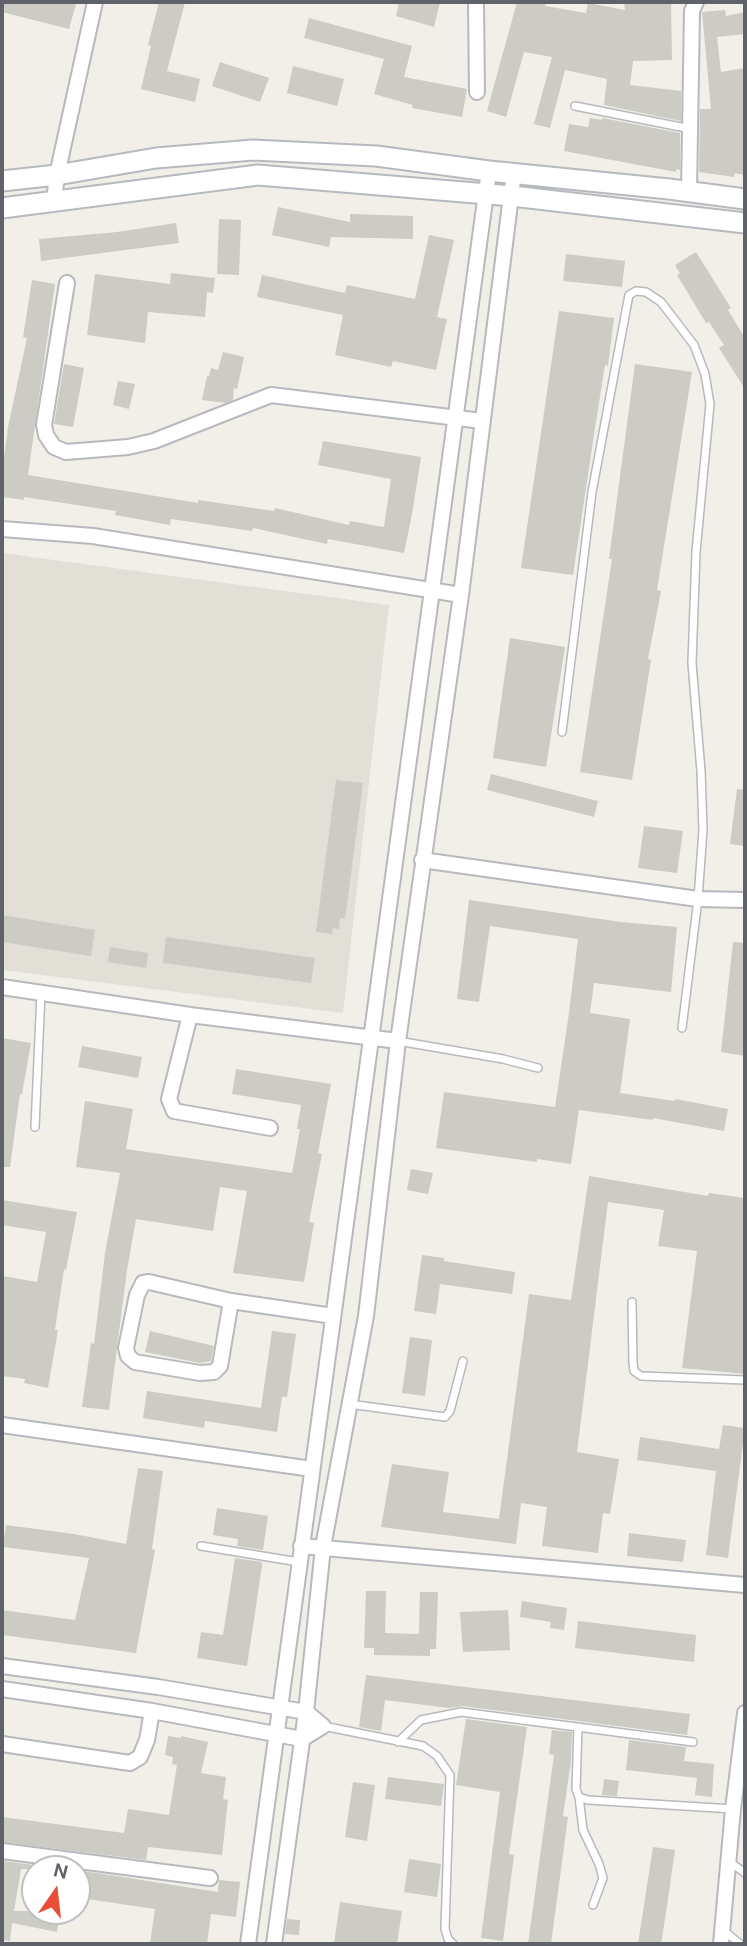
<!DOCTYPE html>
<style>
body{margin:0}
#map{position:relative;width:747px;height:1946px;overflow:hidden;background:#f1efe8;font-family:"DM Sans",sans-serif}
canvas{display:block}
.frame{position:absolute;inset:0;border:4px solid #5f6268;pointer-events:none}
.north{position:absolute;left:21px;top:1855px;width:70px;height:70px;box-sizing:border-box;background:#fff;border:2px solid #bfc0c3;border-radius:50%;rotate:14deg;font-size:19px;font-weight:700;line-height:28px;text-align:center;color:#5f6268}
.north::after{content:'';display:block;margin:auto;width:24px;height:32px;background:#ea4d35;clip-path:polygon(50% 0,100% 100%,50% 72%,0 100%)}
</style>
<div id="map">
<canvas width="747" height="1946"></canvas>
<div class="frame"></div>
<div class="north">N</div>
</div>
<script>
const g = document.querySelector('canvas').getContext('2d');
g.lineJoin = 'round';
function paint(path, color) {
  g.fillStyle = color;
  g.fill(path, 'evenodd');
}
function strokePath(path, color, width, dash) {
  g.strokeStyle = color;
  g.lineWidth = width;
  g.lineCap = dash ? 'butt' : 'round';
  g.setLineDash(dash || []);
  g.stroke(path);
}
paint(new Path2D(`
 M2,553L389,605L343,1013L2,970Z`), '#e1dfd6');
paint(new Path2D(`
 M2,2H69L76,4L69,29L2,12Z
 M159,2H185L167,71L200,79L195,102L141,89L151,46L148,45Z
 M399,2H440L434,27L396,16Z
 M517,2H546L545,6L586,13L588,3L625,10L624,2H671L672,60L633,61L630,85L681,91V121L604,105L607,79L565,70L550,128L534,124L552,57L524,52L506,117L487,111Z
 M725,10L726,16L745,12V34L717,37L721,72L745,68V175L735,173L734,177L699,172L700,109H711L702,12Z
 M309,18L412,46L404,77L467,89L462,117L412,108L413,105L374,94L384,59L304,38Z
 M220,62L269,78L260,102L212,86Z
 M293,66L344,79L337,106L287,93Z
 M590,118L602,120V118L680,133V170L676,169V172L564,151L569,124L588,127Z
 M278,207L350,222V214L413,216V239L331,237L329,247L272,235Z
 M219,219L241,220L239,275L217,274Z
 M176,223L179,243L41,261L39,239L117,232Z
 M429,235L454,240L437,317L447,319L436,370L393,361L391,367L335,355L343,315L257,297L262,275L345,293L347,285L415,299Z
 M696,252L731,308L728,310L745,338V389L719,348L724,345L709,322L706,323L677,275L680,274L675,265Z
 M566,254L625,261L622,287L563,281Z
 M171,273L215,278L213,293L207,292L205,317L148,312L145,343L87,335L95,274L170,284Z
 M32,280L55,284L28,475L198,503V500L274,511L275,508L349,525L350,521L384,527L391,479L318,465L323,441L421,457L412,514L404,553L328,539L327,544L253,528L252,531L171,519L170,525L115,515L116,511L24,497V500L2,497V474L8,427L27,338L23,337Z
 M559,311L614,318L608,366L605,365L593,441L573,575L521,568Z
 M223,352L244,357L237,389L234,388L233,400L226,403L202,400L207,376H209L211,368L218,370Z
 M64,364L84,368L73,427L54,424Z
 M635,364L692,372L657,590L661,591L648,659L651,660L632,780L580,772L612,559H609Z
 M118,381L135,384L129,409L113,405Z
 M510,638L565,647L546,767L493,758Z
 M491,774L598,801L594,817L487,790Z
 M336,780L363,783L345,919L340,918L339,929L333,928L332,934L316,932Z
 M737,789L745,790V846L730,844Z
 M644,826L683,831L677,873L638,868Z
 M469,900L621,922L677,927L671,992L594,983L590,1013L630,1019L620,1093L675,1101V1099L728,1109L724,1131L653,1118V1120L579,1110L571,1164L537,1159V1162L436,1148L444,1092L555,1107L569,1013L578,939L490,926L479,1002L457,999Z
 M2,915L95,930L91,956L2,942Z
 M166,937L315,958L311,983L163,963Z
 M733,942L745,943V1056L721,1052Z
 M110,947L148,953L146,968L108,962Z
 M2,1038L31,1043L22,1094H20L10,1167H2Z
 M82,1046L142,1057L138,1078L78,1067Z
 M236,1069L331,1084L318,1153L322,1154L309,1222L314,1223L304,1282L233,1273L247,1191L220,1187L213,1231L136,1219L127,1270L109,1410L82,1407L91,1343L94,1344L105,1253L120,1173L76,1167L85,1101L133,1109L126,1149L292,1173L300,1129H297L301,1105L232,1094Z
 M411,1169L433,1173L428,1194L407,1190Z
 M589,1176L708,1196L709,1193L745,1198V1374L682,1368L697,1251L658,1246L664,1210L608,1202L577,1452L619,1459L610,1514L603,1513L598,1553L542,1546L547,1507L521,1503L516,1544L381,1527L392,1464L449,1472L443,1512L499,1519L529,1294L571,1300Z
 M2,1200L77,1212L66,1270L64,1269L55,1330H58L48,1388L24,1383L25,1379L2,1376L3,1276L37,1282L46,1232L2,1225Z
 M422,1255L444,1258V1261L515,1272L512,1294L440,1284L436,1314L414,1311Z
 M150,1331L214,1346L211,1361L200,1363L145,1352Z
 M272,1331L296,1334L287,1397H282L277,1432L205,1421L204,1428L143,1418L147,1391L261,1408Z
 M410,1337L432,1340L425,1396L402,1393Z
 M723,1425L745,1428L728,1558L706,1555L716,1471L637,1460L640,1437L719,1449Z
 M138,1468L163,1471L152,1549L155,1550L136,1653L2,1635V1610L75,1620L89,1558L3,1547L6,1525L74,1534L126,1544Z
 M217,1508L268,1516L263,1550L237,1546L238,1539L213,1535Z
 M629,1533L686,1540L683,1562L627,1556Z
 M235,1558L262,1562V1566L247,1666L197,1658L201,1632L223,1635Z
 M366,1591H386L385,1633L419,1634L420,1592H438L436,1649H430V1656L374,1655V1648H364Z
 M522,1601L567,1608L564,1630L550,1628L551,1622L520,1617Z
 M508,1610L510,1650L463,1652L460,1612Z
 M578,1621L696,1635L694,1662L575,1648Z
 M366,1675L690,1714L687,1735L462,1706L449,1708L385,1700L381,1731L359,1727Z
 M466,1719L527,1727L509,1854L514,1855L503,1941L481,1938L500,1792L456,1785Z
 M552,1730L572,1732L571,1761L563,1816L568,1817L551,1944H528L554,1755L549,1754Z
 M168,1736L181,1738V1736L208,1742L201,1773L226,1777L223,1799L228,1800L222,1855L148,1847L146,1860L2,1842V1817L124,1833L128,1809L169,1815L177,1765L172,1764L173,1757L165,1755Z
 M629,1740L686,1747L684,1761L714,1764L712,1797L695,1795L697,1778L626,1770Z
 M388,1777L444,1784L441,1806L385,1799Z
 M604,1779L619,1781L617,1796L602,1795Z
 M353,1782L375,1785L367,1841L345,1837Z
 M653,1847L675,1850L667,1906L661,1944H638Z
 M409,1859L441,1864L437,1897L404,1892Z
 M2,1861L66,1869H21L14,1911H60L57,1932L12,1923L10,1941L2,1940Z
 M84,1871L218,1892L219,1880L240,1882L236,1917L211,1914L207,1944H150L155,1909L80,1898Z
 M340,1902L402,1911L397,1944H334Z
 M287,1919L300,1920L299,1935L285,1934Z`), '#cccbc4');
const service = new Path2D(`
 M575,106L691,129
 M562,732L592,492L629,295L636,291L646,292L661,302L694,345L705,374L710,404L696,552L692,663L701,771L703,830L698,899L682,1028
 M398,1041L503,1059L538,1068
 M35,1127L41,993
 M632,1302L633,1363L634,1371L641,1376L745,1380
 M349,1404L445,1417L450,1411L463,1361
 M201,1546L299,1562
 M323,1726L423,1746L437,1756L450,1775L445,1929L448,1939L453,1944
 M578,1727L576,1789L579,1797L588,1800L733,1809
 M398,1742L421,1720L461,1712L693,1742
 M579,1797L583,1830L599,1864L603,1878L593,1905
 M730,1862L745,1873
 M723,1930L740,1944`);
const minor = new Path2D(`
 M476,2L477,92
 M689,191L692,11L696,2
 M54,201L57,175L95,2
 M67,283L44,425L46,435L54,447L66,452L128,447L154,441L271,395L482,421
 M2,529L93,536L461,595
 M422,860L698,899L745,900
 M2,987L190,1015L398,1041
 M190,1015L169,1099L174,1111L270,1128
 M149,1282L231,1301L220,1366L214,1372L200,1373L135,1362L128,1356L126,1348L137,1295L143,1283Z
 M231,1301L333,1316
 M2,1425L312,1469
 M301,1546L745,1585
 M2,1666L158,1687L306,1712L323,1726L302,1739L152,1711L2,1689
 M2,1744L130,1763L140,1757L147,1740L152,1711
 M2,1851L210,1878
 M248,1944L489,171
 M274,1944L306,1712L323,1547L366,1316L398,1041L461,595L514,172
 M721,1944L733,1809L745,1713`);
const secondary = new Path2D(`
 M2,181L57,175L156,158L253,150L376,156L489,171L669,189L745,199
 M2,208L258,175L512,196L745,223`);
strokePath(service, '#b8b9be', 10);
strokePath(minor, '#b8b9be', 18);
strokePath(secondary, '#b6b9bf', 23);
strokePath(service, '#fff', 7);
strokePath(minor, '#fff', 14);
strokePath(secondary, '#fff', 19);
</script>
